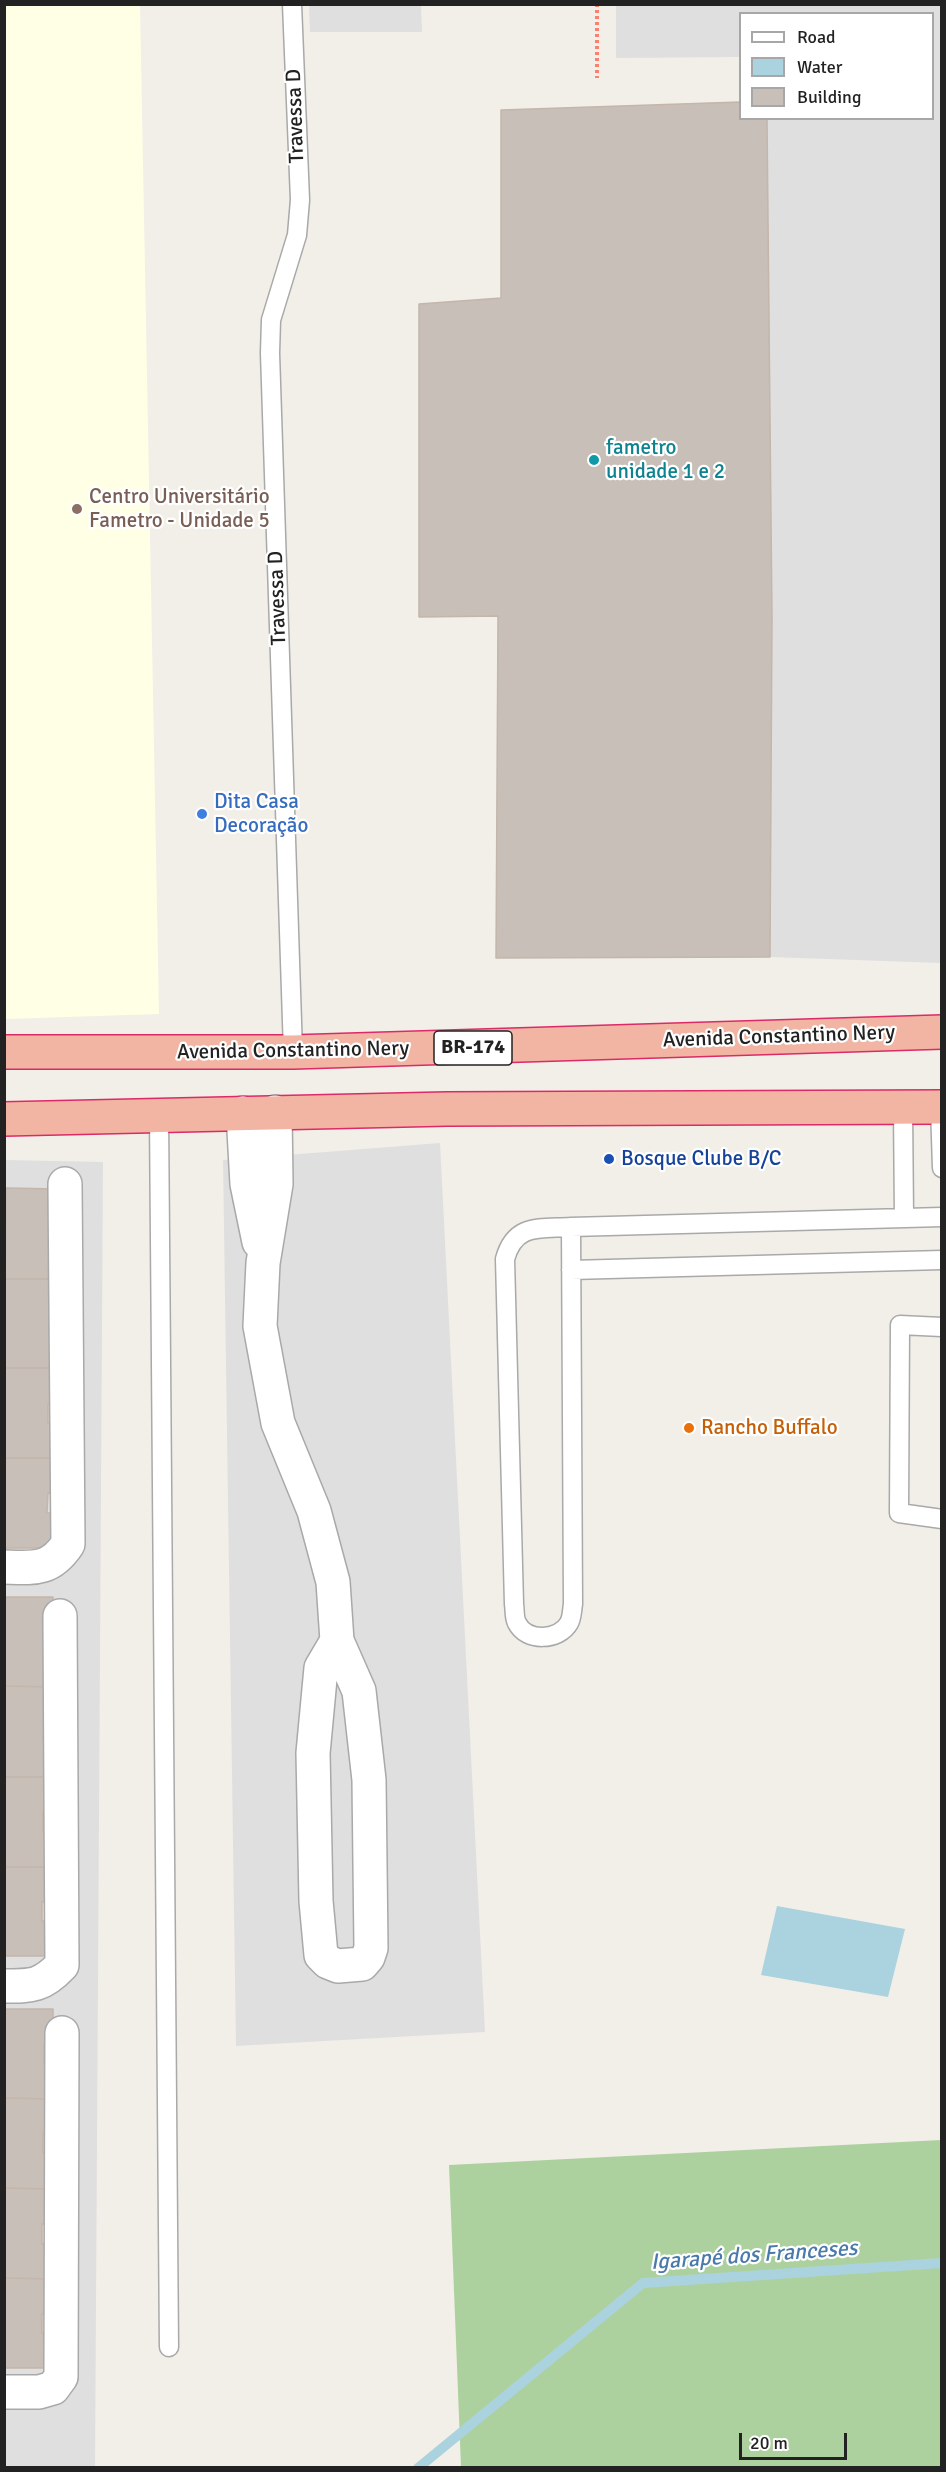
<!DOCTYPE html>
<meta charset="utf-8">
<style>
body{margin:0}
#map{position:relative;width:946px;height:2472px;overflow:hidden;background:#f2efe9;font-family:Signika,sans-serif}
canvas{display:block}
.frame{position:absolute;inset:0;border:6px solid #222;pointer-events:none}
.legend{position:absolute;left:739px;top:12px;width:195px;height:108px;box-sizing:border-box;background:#fff;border:2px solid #a7a7a7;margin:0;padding:8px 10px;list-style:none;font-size:18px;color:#222}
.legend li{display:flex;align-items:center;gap:12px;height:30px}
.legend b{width:30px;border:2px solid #a7a7a7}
.scale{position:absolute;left:739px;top:2433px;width:108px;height:27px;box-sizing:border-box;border:3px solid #222;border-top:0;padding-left:8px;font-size:18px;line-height:21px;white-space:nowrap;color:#222;-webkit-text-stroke:4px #fff;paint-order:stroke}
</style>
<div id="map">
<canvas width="946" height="2472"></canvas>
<div class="frame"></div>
<ul class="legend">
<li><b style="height:8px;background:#fff"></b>Road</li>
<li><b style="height:16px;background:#aad3df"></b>Water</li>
<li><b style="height:16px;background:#c7bfb8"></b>Building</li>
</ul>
<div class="scale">20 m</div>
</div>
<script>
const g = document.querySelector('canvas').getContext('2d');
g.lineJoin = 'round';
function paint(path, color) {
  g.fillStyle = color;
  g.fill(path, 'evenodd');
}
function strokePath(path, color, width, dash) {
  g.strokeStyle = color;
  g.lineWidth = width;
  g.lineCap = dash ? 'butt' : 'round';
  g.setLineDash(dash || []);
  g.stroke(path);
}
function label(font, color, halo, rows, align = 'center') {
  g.font = font + ' Signika,sans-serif';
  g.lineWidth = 4.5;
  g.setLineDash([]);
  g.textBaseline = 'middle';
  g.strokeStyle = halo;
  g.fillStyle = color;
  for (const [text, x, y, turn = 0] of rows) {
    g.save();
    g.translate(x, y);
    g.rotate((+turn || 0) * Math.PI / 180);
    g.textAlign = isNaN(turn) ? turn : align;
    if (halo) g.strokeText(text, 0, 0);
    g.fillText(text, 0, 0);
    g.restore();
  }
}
paint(new Path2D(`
 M309,5H421L422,32H310Z
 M616,5H941V963L770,957L772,618L767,119L932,118V14H740V57L616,58Z
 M440,1143L485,2032L236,2046L223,1160Z
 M5,1160L103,1162L95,2467L5,2468Z`), '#e0dfdf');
paint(new Path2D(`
 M4,5H140L159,1014L5,1019Z`), '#ffffe5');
paint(new Path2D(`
 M941,2140V2467H461L449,2165Z`), '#add19e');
paint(new Path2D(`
 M777,1906L905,1929L888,1997L761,1975Z`), '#aad3df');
strokePath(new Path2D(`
 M418,2468L643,2283L942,2263`), '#aad3df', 10);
const building = new Path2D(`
 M740,102V118H767L772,618L770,957L496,958L498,616L419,617V304L501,298V110Z
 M6,1188L59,1189L58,1279H5Z
 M5,1279H58V1314H49V1333H58V1368H4Z
 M4,1368H58L57,1404H48V1423H57V1458H4Z
 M4,1458H57V1494L48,1493L47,1513H57L56,1548H4Z
 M4,1597H53V1687L4,1686Z
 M4,1686L53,1687V1722H44L43,1741L52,1742V1777H4Z
 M4,1777H52V1812H43V1832L52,1831V1867H4Z
 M4,1867H52L51,1902H42V1921H51V1956H4Z
 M4,2009H53V2044H44V2063L53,2064V2099L4,2098Z
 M4,2098L53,2099L52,2134H43V2153H52V2189L4,2188Z
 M4,2188L52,2189V2224H42V2244L52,2243L51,2279L4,2278Z
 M4,2278L51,2279V2314H42V2333H51L50,2368H4Z`);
paint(building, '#c7bfb8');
strokePath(building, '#c4b6ab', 1.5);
const service = new Path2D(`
 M292,4L300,200L297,235L271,320L270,353L293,1052
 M940,1107L942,1168
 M903,1108L904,1218
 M159,1115L169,2347
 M571,1227L573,1604C572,1610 572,1618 569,1623C559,1641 526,1642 517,1623C514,1618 515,1610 514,1604L505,1259C515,1223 539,1229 571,1227L942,1217
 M571,1270L942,1260
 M942,1327L900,1325L899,1513L942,1519`);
const minor = new Path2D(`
 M275,1112L276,1184L263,1263L260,1326L278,1423L314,1511L333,1582L337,1641L321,1668L313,1753L316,1901L321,1955L328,1962L338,1966L362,1964L368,1957L371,1948L369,1780L359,1691L337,1641
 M243,1113L247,1184L259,1242
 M4,1567C34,1568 50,1571 68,1544L65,1184
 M4,1986C33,1986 42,1986 62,1965L60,1616
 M4,2392H39L53,2388L61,2377L62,2033`);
const trunk = new Path2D(`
 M4,1052H293L942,1032
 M4,1119L447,1109L942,1107`);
strokePath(service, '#a9a9a9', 21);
strokePath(minor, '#a9a9a9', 36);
strokePath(trunk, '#dc2a67', 36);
strokePath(new Path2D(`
 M597,4V78`), '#fa8072', 4, [3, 3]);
strokePath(service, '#fff', 18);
strokePath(minor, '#fff', 33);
strokePath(trunk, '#f2b4a3', 33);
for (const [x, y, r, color] of [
 [594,460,6,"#0f9aa8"],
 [77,509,6,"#8d6e63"],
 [202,814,6,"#3f7fe0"],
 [609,1159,6,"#1a4fb4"],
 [689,1428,6,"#e8710a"]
]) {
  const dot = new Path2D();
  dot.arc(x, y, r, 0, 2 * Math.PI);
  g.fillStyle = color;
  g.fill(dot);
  strokePath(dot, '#fff', 2);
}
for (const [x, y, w] of [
 [473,1048,78]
]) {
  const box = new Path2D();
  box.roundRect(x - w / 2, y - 17, w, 34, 4.5);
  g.fillStyle = '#fff';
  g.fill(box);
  strokePath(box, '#222', 1.5);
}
label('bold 20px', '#222', null, [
 ["BR-174",473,1048]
]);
label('21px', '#222', '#fff', [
 ["Travessa D",296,116,-92],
 ["Travessa D",278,598,-92],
 ["Avenida Constantino Nery",779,1037,-2],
 ["Avenida Constantino Nery",293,1051,-1]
]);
label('21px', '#0d838f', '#fff', [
 ["fametro",606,448],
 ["unidade 1 e 2",606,472]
], 'left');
label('21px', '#785e54', '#fff', [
 ["Centro Universitário",89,497],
 ["Fametro - Unidade 5",89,521]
], 'left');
label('21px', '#366cbe', '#fff', [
 ["Dita Casa",214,802],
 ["Decoração",214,826]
], 'left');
label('21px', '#164399', '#fff', [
 ["Bosque Clube B/C",621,1159]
], 'left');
label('21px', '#c56008', '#fff', [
 ["Rancho Buffalo",701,1428]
], 'left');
label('italic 22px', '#4a7aab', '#fff', [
 ["Igarapé dos Franceses",754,2256,-4]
]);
</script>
